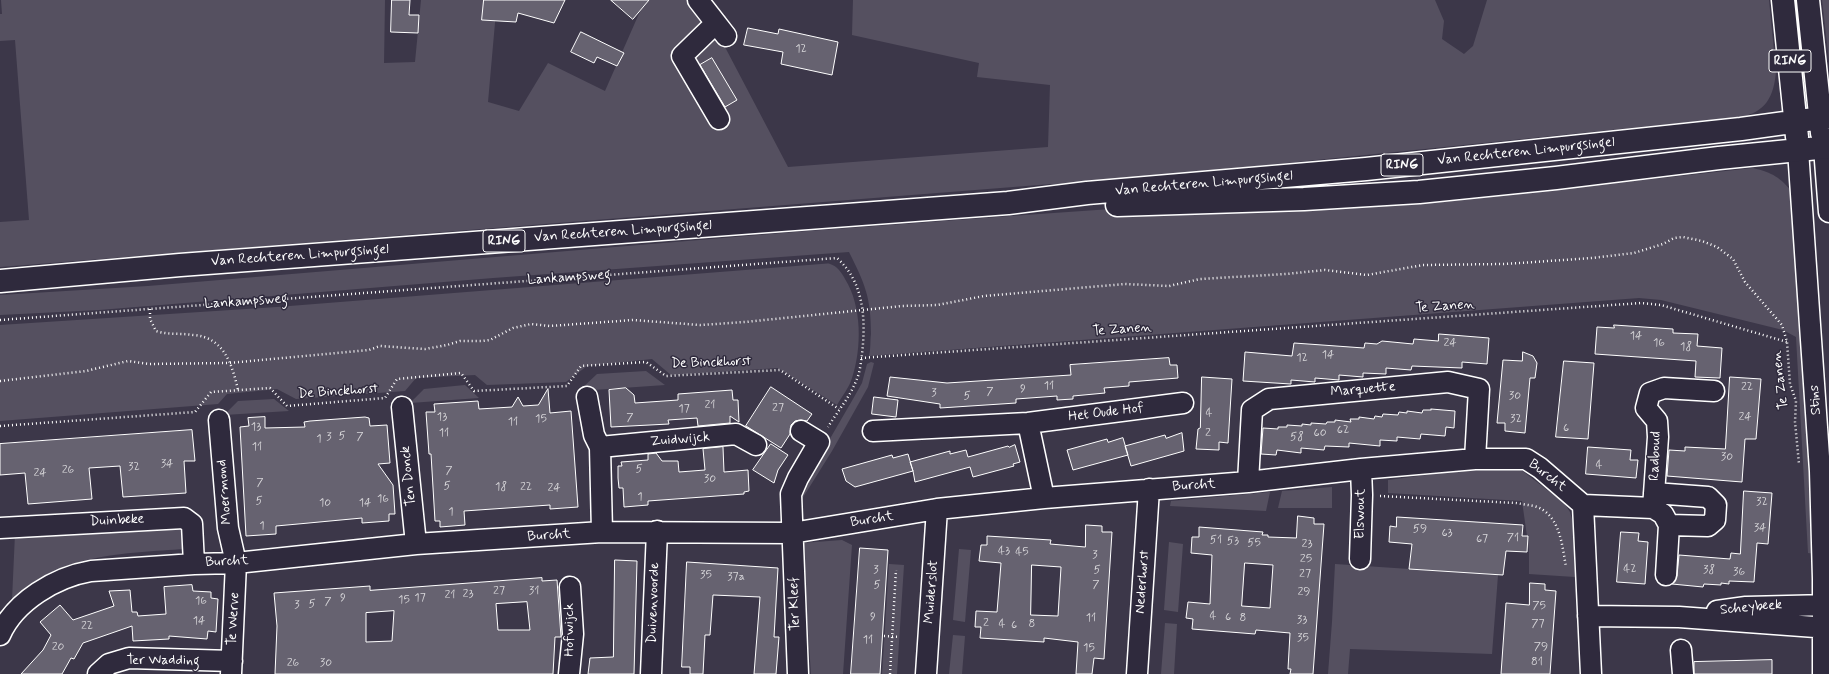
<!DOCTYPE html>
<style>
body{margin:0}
canvas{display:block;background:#3c3749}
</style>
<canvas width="1829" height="674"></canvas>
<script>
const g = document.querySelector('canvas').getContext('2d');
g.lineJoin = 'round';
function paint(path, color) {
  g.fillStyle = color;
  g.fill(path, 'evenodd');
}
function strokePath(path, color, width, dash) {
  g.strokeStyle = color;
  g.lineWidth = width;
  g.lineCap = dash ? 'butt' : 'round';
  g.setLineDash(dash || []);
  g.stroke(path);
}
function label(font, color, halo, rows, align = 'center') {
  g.font = font + ' Mynerve,sans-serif';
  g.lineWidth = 3;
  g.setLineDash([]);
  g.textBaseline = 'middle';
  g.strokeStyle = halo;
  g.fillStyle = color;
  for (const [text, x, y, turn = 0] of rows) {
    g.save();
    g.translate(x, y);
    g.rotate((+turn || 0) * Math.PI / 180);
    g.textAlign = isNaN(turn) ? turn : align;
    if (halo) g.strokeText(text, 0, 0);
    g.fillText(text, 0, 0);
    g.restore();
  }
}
paint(new Path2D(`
 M1,0H385L384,63L415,62L421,0H497L488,102L519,111L548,63L605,91L645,0H688L726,49L788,167L1048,147L1050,85L977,77L979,63L852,35L853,0H1435L1444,21L1442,39L1464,54L1473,46L1487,0H1769L1776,71C1774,96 1766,113 1739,117L1080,184H1051L0,267V222L29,220L15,40L0,41V14H2Z
 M1822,0H1829V61Z
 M1753,168C1773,173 1780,177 1793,193L1816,554L1808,553L1796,337L1783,330L1661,300L1639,298L869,356C871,348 870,341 871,334C871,297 865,284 849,252L493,278L99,310L0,315V295L148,286L795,232L1011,216L1111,209H1308L1443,202Z
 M821,264C824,264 828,263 830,264C837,266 842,273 845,279C862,306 862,348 852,378C849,388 842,396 837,405L778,368L671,375L652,359L587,366L566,382L487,385L475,375L416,378L405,391L296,399L277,389L227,394L218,404L0,421V325L277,307Z
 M871,362L874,363L868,387L832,451L802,499H795L853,399L862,383L867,364Z
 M646,371L665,385L579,391L597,374Z
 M465,385L479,398L410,403L424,389Z
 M274,399L289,411L224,415L238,401Z
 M1496,466L1520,469L1564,503L1570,512L1574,526L1575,577L1529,574V550L1522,501L1388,493V480Z
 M1332,487V508H1278L1282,491Z
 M1270,492L1266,511L1170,506L1171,501Z
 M179,525L184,529L185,549C126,553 56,554 12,600L15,534Z
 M842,540L852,545L843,674H811L802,543Z
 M1169,542L1183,544L1178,612L1164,610Z
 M959,549L971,550L965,622L953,620Z
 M889,564L904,565L897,674H882Z
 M1335,564L1498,575L1492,654L1350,649L1348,674H1328L1332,622Z
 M1165,623L1177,624L1174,674H1161Z
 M953,635L965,636L962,674H949Z`), '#555060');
const building = new Path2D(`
 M392,0H410L409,15H419L418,33L391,32Z
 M484,0H565L554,23L518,13L516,22L482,20Z
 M611,0H649L633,19Z
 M748,28L778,34L779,29L838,42L832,75L781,64L783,52L744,45Z
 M581,32L624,53L617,66L597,57L594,63L571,52Z
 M712,58L737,100L725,107L700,65Z
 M1614,325L1673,329V333L1698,334L1697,346L1722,348L1720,378L1695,377L1696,361L1595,354L1597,327L1614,328Z
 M1439,334L1489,338L1487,364L1462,362V368L1412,366L1411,370L1386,368V374L1363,373V377L1339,375V380L1315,378V382L1291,380V384L1243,381L1245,352L1292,356L1294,343L1364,348L1365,343L1377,344L1382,341L1413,344L1414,339L1438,341Z
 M1523,352L1533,356L1537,363L1535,378H1530L1525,433L1505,431V423H1497L1503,360L1522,361Z
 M1169,358L1170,365H1177L1178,378L1129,382V386L1104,388L1105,393L1073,396V399L1057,400V396L1016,399V403L940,408V404L887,396L890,377L947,383L1071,375L1070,365Z
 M1564,361L1594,363L1588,439L1556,437Z
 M1202,377L1232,379L1228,443L1219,442V450L1196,449L1198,429L1200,428Z
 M1730,377L1761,379L1756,439H1745L1742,482L1667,476L1669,450L1685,451V447L1725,449Z
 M771,387L812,414L807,421L801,420L795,421L791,425L790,434L781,448L746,426Z
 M626,388L634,395L635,403L678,400V394L732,390L733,400H738L739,422L730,416V423L698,426L697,418L668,420L669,424L611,427L609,390Z
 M548,389L550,413L571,411L578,507L550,509V505L464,511L465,525L440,527V521H435L431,454H429L426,412H435L434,404L478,401L479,409L512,407L518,397L523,406L538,405Z
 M874,397L898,400L896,417L872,414Z
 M1431,409L1455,411L1454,428L1446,427L1445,436L1421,434L1420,439L1397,437V441L1380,440V446L1349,443V447L1325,446L1324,450L1301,448V453L1277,450L1276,455L1261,454L1263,428L1278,429V427H1287V425L1302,426V424L1311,425V423L1326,424L1327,422H1335V420L1351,422L1350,419H1359V417L1374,419L1375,416L1382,417L1383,414L1398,415L1399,412L1407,413V411L1422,413L1423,410H1431Z
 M265,417V428L305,427L304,422L310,421L365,417L369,418L370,426L387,425L390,463L378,464L393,485L395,514H389V521L362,523V518L298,524L276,526V534L246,536L240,427L249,426L248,418Z
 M192,430L195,461H184L186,493L123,497L120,466L89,468L92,499L28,504L25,473L0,475V444Z
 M1182,433L1184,451L1131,466L1125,446L1165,435L1166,438Z
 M1123,438L1128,455L1073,470L1067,450L1107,439L1108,442Z
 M771,444L788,455L778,470L774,483L753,470Z
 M1015,445L1020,462L1013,464L1014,466L973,477L970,467L915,482L913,471L855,487L846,481L842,469L892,455L893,458L908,454L913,471L910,462L950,451V454L966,450L968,457L1008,446L1009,447Z
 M723,447L724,472L748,470L749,491L744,492V494L648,501V505L624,507L623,488H619L618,478V466H622L621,462L648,460V454L656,453L662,461H678L679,472L705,470L703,449Z
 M1588,447L1631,450L1630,460H1638L1636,478L1586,474Z
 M1744,491L1772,493L1768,544L1757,543L1754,582L1729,581V584L1721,583V585L1704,584L1703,587L1672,584L1677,576L1679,555L1730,559L1731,553L1740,554Z
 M1298,516L1314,518V524H1324L1313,674H1290L1291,669H1288L1290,633L1256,630L1255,634L1192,629L1193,619L1186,618L1188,602L1210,604L1212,555L1191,553L1192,537H1199V527L1263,532L1262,535H1268V537L1296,538ZM1245,563L1273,565L1270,608L1242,606Z
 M1397,517L1523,525L1522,536H1528L1527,552L1506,551L1503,575L1409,569L1412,544L1389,542L1390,526L1396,527Z
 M1086,525L1102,526V532H1112L1104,659L1094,658L1092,674H1076L1078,642L1044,638V642L980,638L981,627H975L976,611L997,612L999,588L1001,563L979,561L981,545H987V536L1051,540L1050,544L1085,547ZM1032,565L1061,567L1058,616L1031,615Z
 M1621,532L1639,533L1638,541L1648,542L1645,584L1617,582Z
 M860,548L888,550L880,674H851Z
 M615,560L637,561L634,674H588L590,658L613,657Z
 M687,562L778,568L774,637H779L776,674H754L760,597L713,595L710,635H705L703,674H690V667H682Z
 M542,578V581L557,580L561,637H555L553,674H275L277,626L274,593L370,586V590ZM527,602L530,630H498L496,604ZM394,611L392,641L366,642V613Z
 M1530,583L1545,584V590L1556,591L1550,674H1501L1506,603L1529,605Z
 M192,585L193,591L211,592V598L218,599L216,632L208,631L207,639L169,636V639L133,641L132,626L83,643L74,659L71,658L62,674H21L43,650L51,635L40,622L60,605L73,620L114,606L109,591L130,590L132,612H137L138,616L166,614L164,587Z
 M1772,660V674H1694V662Z`);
paint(building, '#666270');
strokePath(building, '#fff', 1);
const minor = new Path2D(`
 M698,0L726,36
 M716,23L682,56L719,119
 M1824,148L1829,212
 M1798,150L1820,471L1823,579V674
 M587,397L594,435L600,447L602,532
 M402,407L416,544
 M219,420L228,528L236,563L231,674
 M1028,423L1044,498
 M873,431L1028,423L1183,403
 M600,447L736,434L756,445
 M1248,482L1252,410L1269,399L1448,382L1479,389L1475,459
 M1654,493L1708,497L1716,505L1715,520L1708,526L1669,525
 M1583,505L1653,508L1663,514L1669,525L1666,575
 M1653,508L1658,437L1657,421L1646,408L1650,393L1664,388L1714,391
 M0,528L184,518L192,524L194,564
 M1360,559L1362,495L1361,469
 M1717,611L1746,607L1829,605
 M1588,616L1679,617L1829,628
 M0,635C15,601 56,577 91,571L194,564L236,563L416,544L602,532L792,533L937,509L1044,498L1248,482L1361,469L1475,459H1526L1540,468L1583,505L1591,674
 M1681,650L1683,674
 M98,674L109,664L129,658L232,661
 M569,674L573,634L570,587
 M651,674L657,531
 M798,674L791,494L798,478L819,442L801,431
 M926,674L937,509
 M1137,674L1149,489`);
const major = new Path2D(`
 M1783,0L1797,137
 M1808,0L1822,133
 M1117,205L1304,199L1419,192L1556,178L1719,158L1829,147
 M0,281L180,265L1008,203L1087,193L1366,169L1741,129L1829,117`);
strokePath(minor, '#fff', 23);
strokePath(major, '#fff', 25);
strokePath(new Path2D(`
 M150,309V319L156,331C168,335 181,333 193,335C224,337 232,364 238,390
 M0,320L837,258C864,282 866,319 862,354C861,362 860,373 856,381C850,397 837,412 828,427
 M861,358L1641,303L1661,305L1787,342
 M0,381L86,371L128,361L149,364L229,363L369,350L380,346L425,349L447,345L460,341H482L490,340L513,328L531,324L550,326L633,320L700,325L745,322L902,306L937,305L984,296L1125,284L1169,286L1200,279L1286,274L1325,270L1367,275L1423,265L1505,264L1592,258L1634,253L1663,244L1674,238L1683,237L1702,241L1717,247L1733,259L1745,282L1782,325L1787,342L1790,384L1796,401L1795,422L1799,464
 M0,426L195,412L211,392L270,388L287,406L385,398L397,379L461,373L474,391L567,386L581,366L646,362L666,376L780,370L839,409
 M1380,496L1516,503C1522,504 1528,505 1534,506C1560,513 1562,545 1566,567
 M884,636L899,637
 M890,674L896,570`), '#fff', 2.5, [1, 3]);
strokePath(minor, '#2f2a3d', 20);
strokePath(major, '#2f2a3d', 22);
label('12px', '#d9d8db', null, [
 ["12",801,49],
 ["14",1636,336],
 ["24",1450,343],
 ["16",1659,343],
 ["18",1686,347],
 ["14",1328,355],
 ["12",1302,358],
 ["11",1049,386],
 ["22",1747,387],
 ["9",1023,389],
 ["7",990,392],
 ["3",934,393],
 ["5",967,396],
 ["30",1515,396],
 ["21",710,405],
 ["27",778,408],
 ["17",684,409],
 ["4",1209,413],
 ["13",442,417],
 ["24",1745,417],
 ["7",630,418],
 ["15",541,419],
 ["32",1516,419],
 ["11",513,422],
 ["13",256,427],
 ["6",1566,428],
 ["62",1343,430],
 ["11",444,433],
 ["2",1208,433],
 ["60",1320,433],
 ["5",342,436],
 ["3",329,437],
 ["7",360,437],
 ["58",1297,437],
 ["1",319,439],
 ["11",257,447],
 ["30",1727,457],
 ["34",167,464],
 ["4",1599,465],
 ["32",134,467],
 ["5",639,469],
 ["26",68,470],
 ["7",449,471],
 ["24",40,473],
 ["30",710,479],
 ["7",260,483],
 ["5",447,486],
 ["18",501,487],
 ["22",526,487],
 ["24",554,488],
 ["1",640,497],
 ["16",383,499],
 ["5",259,501],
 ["32",1762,502],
 ["10",325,503],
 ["14",365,503],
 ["1",451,512],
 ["1",262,526],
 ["34",1760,528],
 ["59",1420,529],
 ["63",1447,533],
 ["71",1513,538],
 ["67",1482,539],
 ["51",1216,540],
 ["53",1233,541],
 ["55",1254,543],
 ["23",1307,544],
 ["43",1004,551],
 ["45",1022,552],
 ["3",1095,555],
 ["25",1306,559],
 ["42",1630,569],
 ["3",876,570],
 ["5",1097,570],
 ["38",1709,570],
 ["36",1739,572],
 ["27",1305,574],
 ["35",706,575],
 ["37a",736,577],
 ["5",877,585],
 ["7",1096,585],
 ["27",499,591],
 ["31",534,591],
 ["29",1304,592],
 ["23",468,594],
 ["21",450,595],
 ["9",343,598],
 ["17",420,598],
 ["15",404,600],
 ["16",201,601],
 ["7",328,602],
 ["5",312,604],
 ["3",297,605],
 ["75",1539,606],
 ["4",1213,616],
 ["9",873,617],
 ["6",1228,617],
 ["11",1091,618],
 ["8",1243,618],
 ["33",1302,620],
 ["14",199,621],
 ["2",986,623],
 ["4",1002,624],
 ["8",1032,624],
 ["77",1538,624],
 ["6",1014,625],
 ["22",87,626],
 ["35",1303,638],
 ["11",868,640],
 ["20",58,647],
 ["79",1541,647],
 ["15",1089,648],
 ["81",1537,662],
 ["26",293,663],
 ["30",326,663]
]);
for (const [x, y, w] of [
 [1790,61,42],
 [1402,165,42],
 [504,241,42]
]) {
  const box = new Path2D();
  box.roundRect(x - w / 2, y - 11, w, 22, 3);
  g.fillStyle = '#2f2a3d';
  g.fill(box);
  strokePath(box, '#fff', 1);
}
label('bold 13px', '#fff', null, [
 ["RING",1790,61],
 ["RING",1402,165],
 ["RING",504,241]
]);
label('14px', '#fff', '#2f2a3d', [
 ["Van Rechteren Limpurgsingel",1526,152,-6],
 ["Van Rechteren Limpurgsingel",1204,184,-5],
 ["Van Rechteren Limpurgsingel",623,232,-4],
 ["Van Rechteren Limpurgsingel",300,256,-4],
 ["Lankampsweg",569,278,-4],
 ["Lankampsweg",246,302,-4],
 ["Te Zanen",1445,307,-4],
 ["Te Zanen",1122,330,-4],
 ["De Binckhorst",711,363,-2],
 ["Te Zanen",1781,380,-97],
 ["Marquette",1363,390,-5],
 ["De Binckhorst",338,392,-4],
 ["Stins",1816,400,-94],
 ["Het Oude Hof",1106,413,-7],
 ["Zuidwijck",680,440,-5],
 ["Radboud",1656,456,-88],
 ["Ten Donck",409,476,-96],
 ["Burcht",1547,476,37],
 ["Burcht",1194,486,-4],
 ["Moermond",225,492,-95],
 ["Elswout",1361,514,-89],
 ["Burcht",872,520,-9],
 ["Duinbeke",117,521,-3],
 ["Burcht",549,536,-4],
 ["Burcht",227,562,-3],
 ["Nederhorst",1143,582,-86],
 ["Muiderslot",932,592,-86],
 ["Duivenvoorde",654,603,-88],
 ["Ter Kleef",795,604,-92],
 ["Scheybeek",1751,608,-5],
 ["Te Werve",234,619,-87],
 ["Hofwijck",570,630,-90],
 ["Ter Wadding",163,661]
]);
</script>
